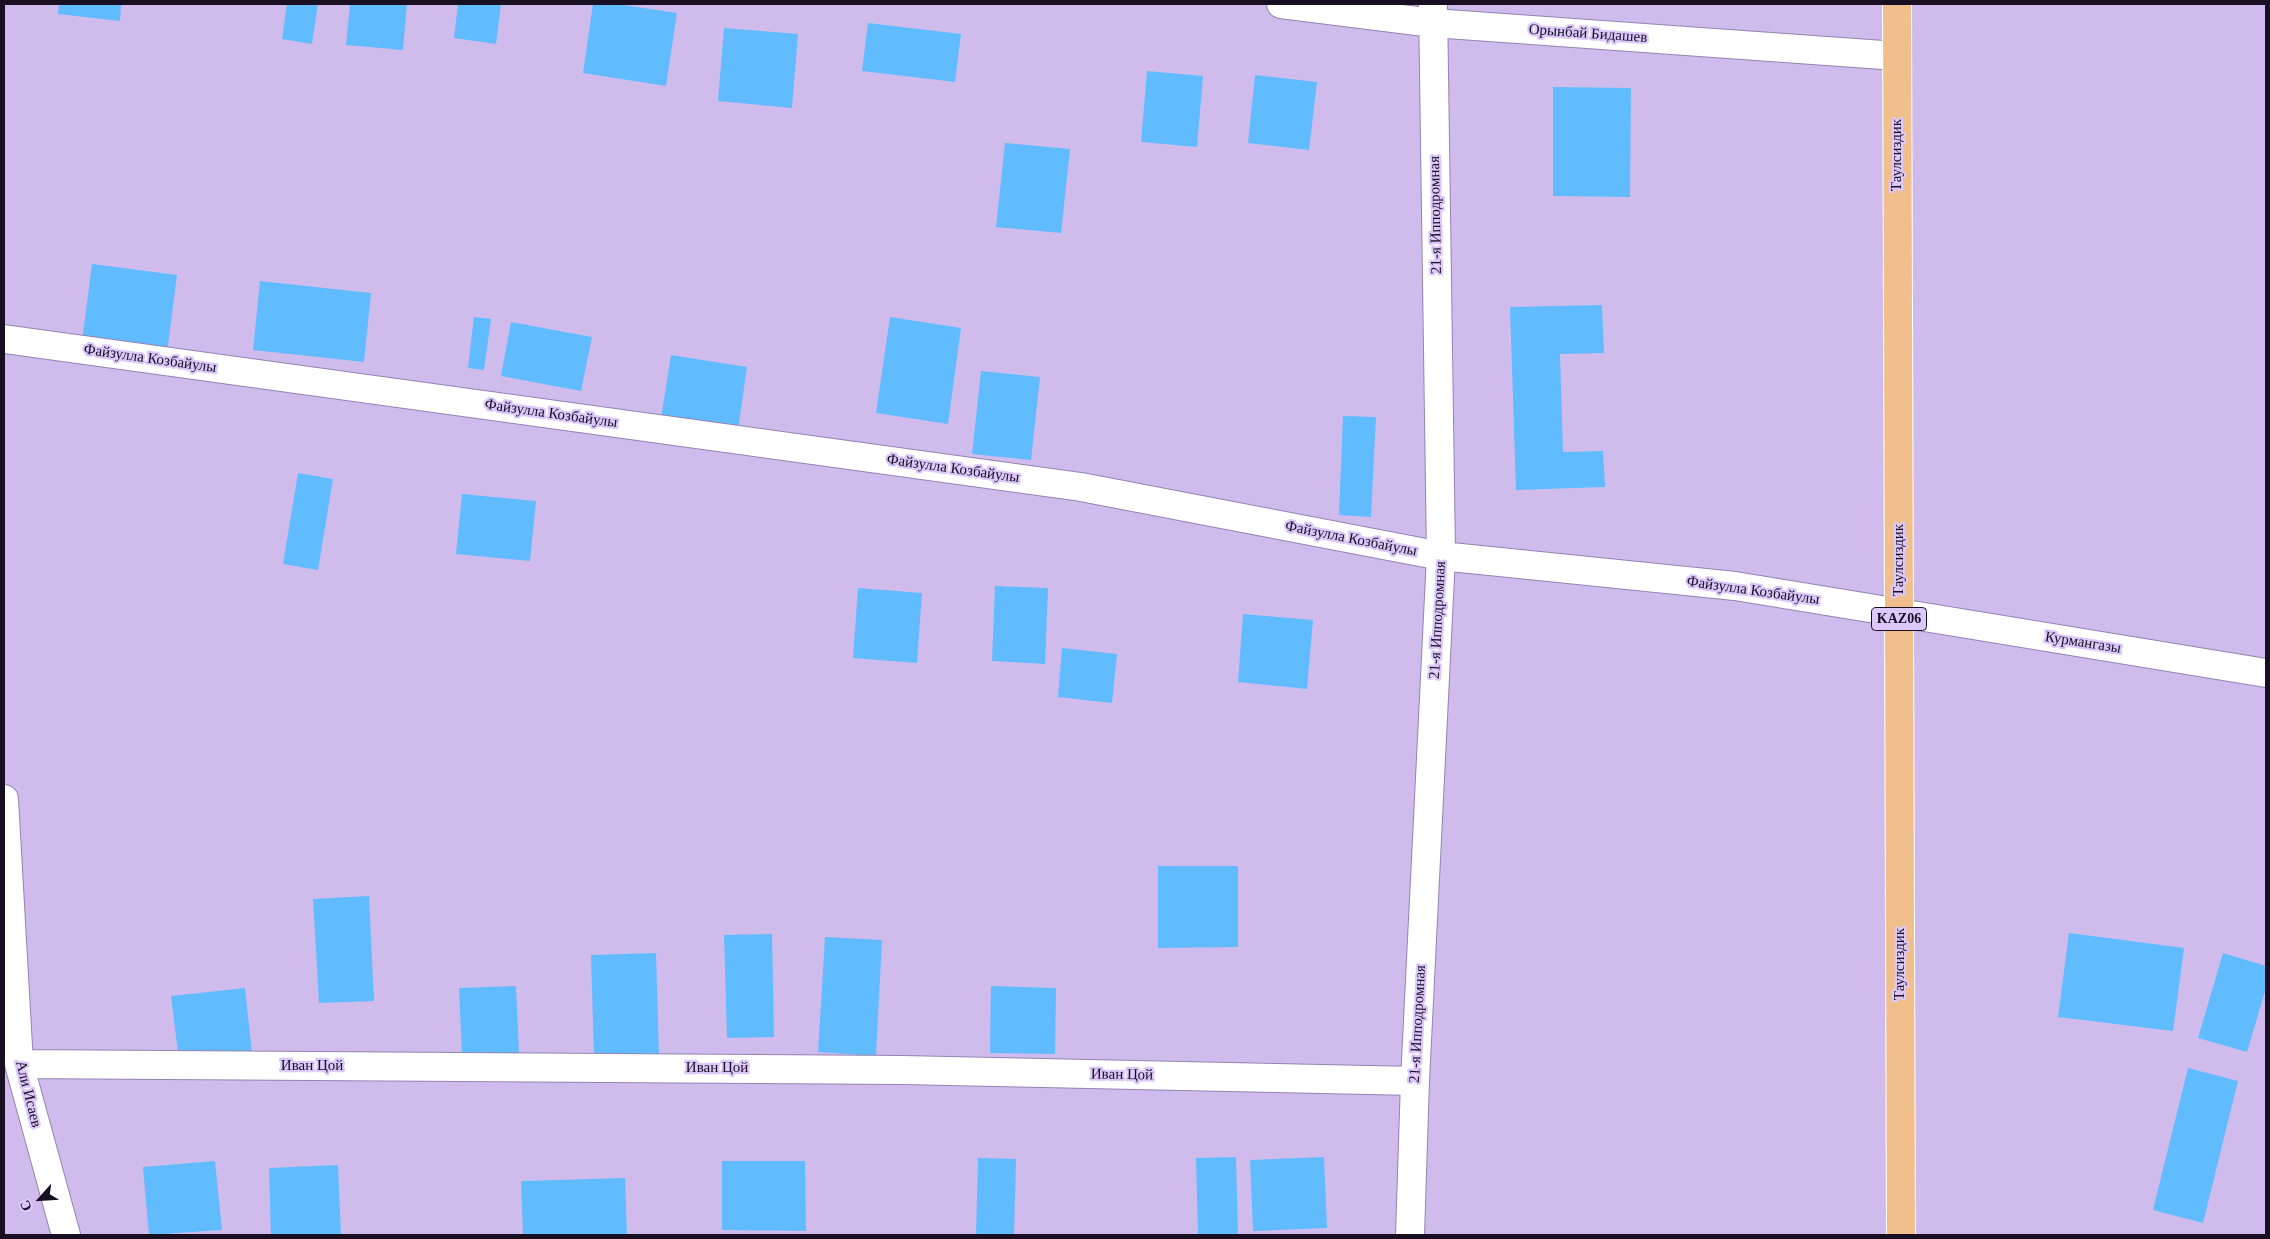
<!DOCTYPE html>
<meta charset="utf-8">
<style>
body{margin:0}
#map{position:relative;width:2270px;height:1239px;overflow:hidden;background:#cfbced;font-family:Georgia,serif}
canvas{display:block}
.frame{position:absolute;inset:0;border:5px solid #181022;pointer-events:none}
.north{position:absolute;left:15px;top:1174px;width:50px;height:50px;-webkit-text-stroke:4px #dcc8fb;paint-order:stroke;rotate:244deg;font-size:14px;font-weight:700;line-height:20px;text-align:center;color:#181022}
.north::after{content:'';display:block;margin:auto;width:18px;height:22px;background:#181022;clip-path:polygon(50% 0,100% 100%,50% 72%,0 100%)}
</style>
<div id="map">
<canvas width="2270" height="1239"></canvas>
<div class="frame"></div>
<div class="north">С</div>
</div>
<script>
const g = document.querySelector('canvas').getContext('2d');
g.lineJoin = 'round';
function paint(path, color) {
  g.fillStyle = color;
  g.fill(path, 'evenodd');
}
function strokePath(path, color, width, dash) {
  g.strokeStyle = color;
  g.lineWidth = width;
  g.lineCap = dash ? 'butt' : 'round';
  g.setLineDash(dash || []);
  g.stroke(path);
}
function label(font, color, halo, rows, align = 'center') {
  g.font = font + ' Georgia,serif';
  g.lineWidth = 4.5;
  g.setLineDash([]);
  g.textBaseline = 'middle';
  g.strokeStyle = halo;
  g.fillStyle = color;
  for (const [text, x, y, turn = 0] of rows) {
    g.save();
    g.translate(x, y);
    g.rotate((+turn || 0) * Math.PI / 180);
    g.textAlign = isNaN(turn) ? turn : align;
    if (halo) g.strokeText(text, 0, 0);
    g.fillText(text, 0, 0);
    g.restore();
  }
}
paint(new Path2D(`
 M59,4H121L120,21L58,14Z
 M287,4H318L312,44L282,39Z
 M350,4H407L403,50L346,45Z
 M458,4H501L496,44L454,38Z
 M593,4H617L677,13L666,86L583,73Z
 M868,23L961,34L955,82L862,71Z
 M724,28L798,34L792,108L718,101Z
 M1147,71L1203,76L1197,147L1141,142Z
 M1255,75L1317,82L1309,150L1248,143Z
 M1553,87L1631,88L1630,197L1553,196Z
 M1005,143L1070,149L1061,233L996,227Z
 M92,264L177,275L167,353L82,342Z
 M260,281L371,293L364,362L253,350Z
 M1602,305L1604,353L1560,354L1563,452L1603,451L1605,487L1516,490L1510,307Z
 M474,317L491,319L484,370L468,368Z
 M890,317L961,328L948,424L876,413Z
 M511,322L592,337L581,391L501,376Z
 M671,355L747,367L738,430L661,418Z
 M981,371L1040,377L1031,460L972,454Z
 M1343,416L1376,417L1371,517L1339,515Z
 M298,473L333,479L318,570L283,564Z
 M462,494L536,501L530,561L456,554Z
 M995,586L1048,588L1045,664L992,661Z
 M858,588L922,593L917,663L853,658Z
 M1243,614L1313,620L1307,689L1238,682Z
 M1062,648L1117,654L1112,703L1058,697Z
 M1158,866H1238V947L1158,948Z
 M369,896L374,1001L319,1003L313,899Z
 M2069,933L2184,948L2173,1031L2058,1017Z
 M772,934L774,1037L727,1038L724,935Z
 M825,937L882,940L876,1056L818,1052Z
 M656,953L659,1055L594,1057L591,955Z
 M2223,953L2266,966V988L2247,1052L2198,1038Z
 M516,986L519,1053L462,1055L459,988Z
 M991,986L1056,988L1055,1054L990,1053Z
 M245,988L252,1053L179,1061L171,996Z
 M2188,1068L2238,1081L2203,1223L2153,1210Z
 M1236,1157L1238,1235H1198L1196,1158Z
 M1324,1157L1327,1228L1253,1231L1250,1160Z
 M978,1158L1016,1159L1014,1235H976Z
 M215,1161L222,1230L149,1235L143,1167Z
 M722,1161H805L806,1231L722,1230Z
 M338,1165L341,1235H271L269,1168Z
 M625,1178L627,1235H523L521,1181Z`), '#61bcff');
const minor = new Path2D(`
 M1281,4L1433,23L1897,56
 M4,339L1081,487L1441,556L1735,586L2266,673
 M4,799L19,1064L66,1235
 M19,1064L902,1070L1415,1081
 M1410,1235L1415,1081L1441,556L1433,4`);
const primary = new Path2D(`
 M1897,4L1901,1235`);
strokePath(minor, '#9683b2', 30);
strokePath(primary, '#fff', 30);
strokePath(minor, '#fff', 28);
strokePath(primary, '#f1bf8c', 28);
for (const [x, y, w] of [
 [1899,619,55]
]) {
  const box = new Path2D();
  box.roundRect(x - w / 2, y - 11.5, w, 23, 4);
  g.fillStyle = '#dcc8fb';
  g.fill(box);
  strokePath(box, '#181022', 1);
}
label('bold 14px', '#181022', null, [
 ["KAZ06",1899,619]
]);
label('15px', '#181022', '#dcc8fb', [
 ["Орынбай Бидашев",1588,34,4],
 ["Таулсиздик",1897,155,-90],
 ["21-я Ипподромная",1436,215,-91],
 ["Файзулла Козбайулы",150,359,8],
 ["Файзулла Козбайулы",551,414,8],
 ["Файзулла Козбайулы",953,469,8],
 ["Файзулла Козбайулы",1351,539,11],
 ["Таулсиздик",1899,560,-90],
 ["Файзулла Козбайулы",1753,591,8],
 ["21-я Ипподромная",1438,620,-87],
 ["Курмангазы",2083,643,9],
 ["Таулсиздик",1900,964,-90],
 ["21-я Ипподромная",1418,1024,-87],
 ["Иван Цой",312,1066],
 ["Иван Цой",717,1068],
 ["Иван Цой",1122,1075,1],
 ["Али Исаев",28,1094,76]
]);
</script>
